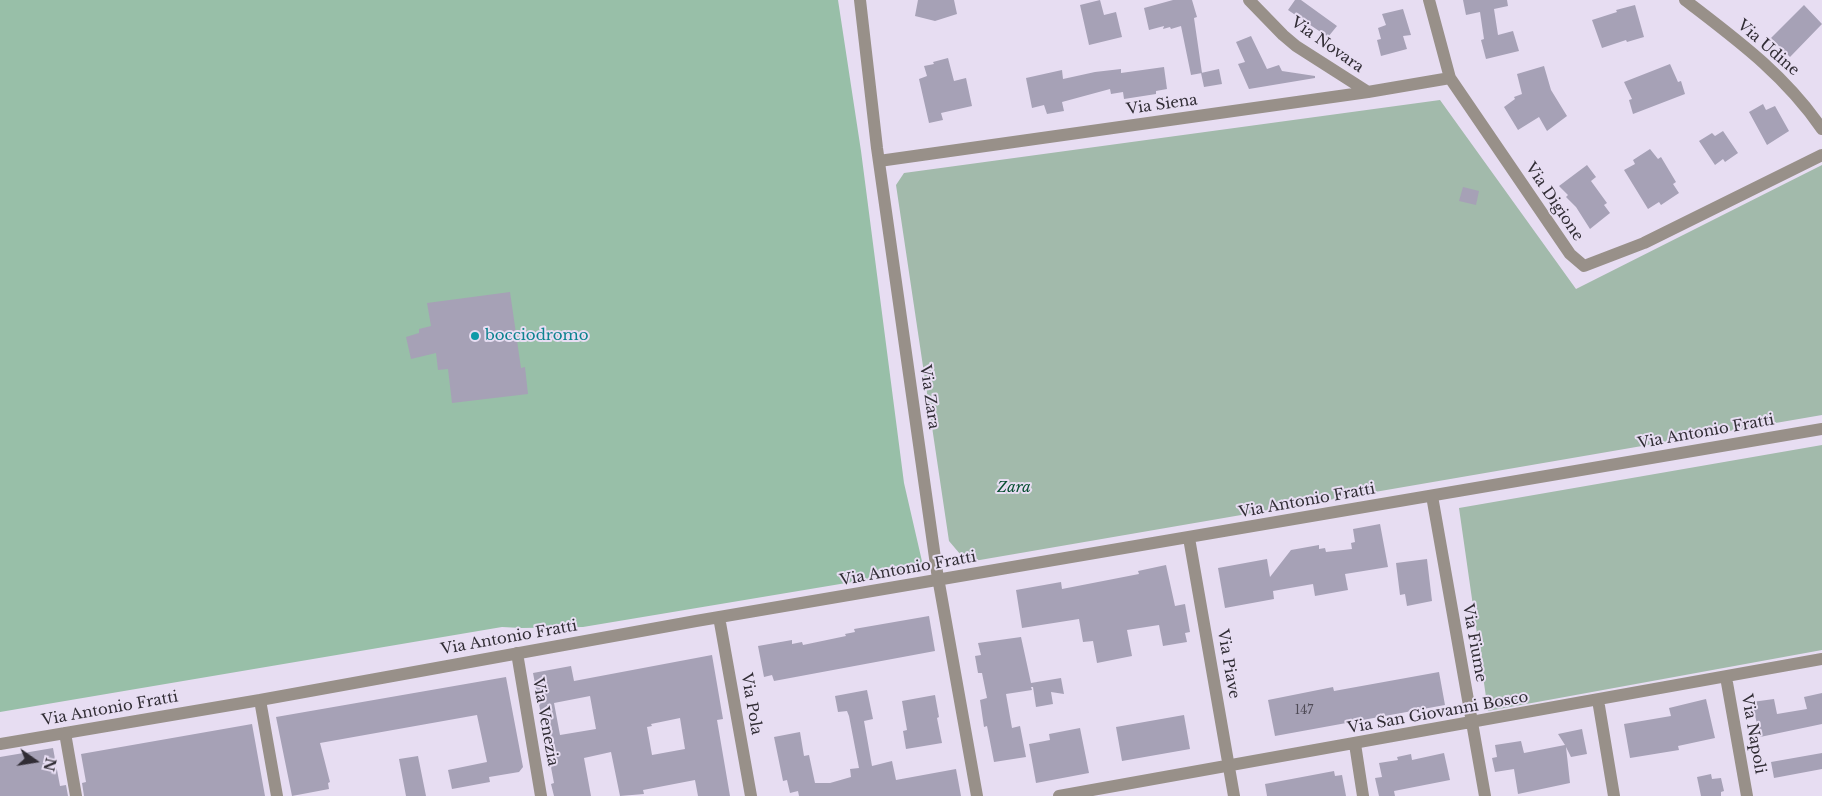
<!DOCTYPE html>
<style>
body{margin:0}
#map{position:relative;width:1822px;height:796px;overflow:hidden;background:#e7ddf2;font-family:"Libre Baskerville",serif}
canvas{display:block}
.north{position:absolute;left:10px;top:736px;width:50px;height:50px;-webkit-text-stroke:4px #e7ddf2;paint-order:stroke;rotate:103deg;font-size:14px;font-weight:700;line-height:20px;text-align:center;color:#312d35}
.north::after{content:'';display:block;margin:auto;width:18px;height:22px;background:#312d35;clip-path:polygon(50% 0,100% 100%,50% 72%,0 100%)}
</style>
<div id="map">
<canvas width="1822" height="796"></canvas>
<div class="north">N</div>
</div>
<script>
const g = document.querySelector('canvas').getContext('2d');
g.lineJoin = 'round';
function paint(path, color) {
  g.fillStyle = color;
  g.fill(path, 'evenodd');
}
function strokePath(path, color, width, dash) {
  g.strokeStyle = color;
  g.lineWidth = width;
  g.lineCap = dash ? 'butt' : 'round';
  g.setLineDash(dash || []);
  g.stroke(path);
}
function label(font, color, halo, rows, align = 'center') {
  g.font = font + ' "Libre Baskerville",serif';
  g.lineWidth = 4;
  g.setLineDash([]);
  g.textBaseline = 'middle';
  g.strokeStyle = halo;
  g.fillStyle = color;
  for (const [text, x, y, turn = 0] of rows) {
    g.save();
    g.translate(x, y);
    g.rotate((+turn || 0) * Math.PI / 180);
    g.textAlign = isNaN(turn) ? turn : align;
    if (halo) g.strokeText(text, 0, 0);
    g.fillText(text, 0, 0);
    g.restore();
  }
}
paint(new Path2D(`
 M1440,100L1576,289L1822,165V415L974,561L960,554L949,541L896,185L904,173Z
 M1822,445V650L1488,711L1459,508Z`), '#a2baab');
paint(new Path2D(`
 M0,0H838L861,151L904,483L924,570L583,627L521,628L502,627L0,712Z`), '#98bfa8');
paint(new Path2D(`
 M918,0H954L957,14L935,21L915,16Z
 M1100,0L1104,15L1116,12L1122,37L1089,45L1080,5Z
 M1173,0H1192L1197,17L1194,18L1202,73L1191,75L1181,26L1171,29L1170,27L1163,29L1164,26L1149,30L1144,8Z
 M1295,0H1301L1337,26L1328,37L1288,10Z
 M1463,0H1507L1508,6L1494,9L1498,35L1513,31L1519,51L1486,59L1481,40L1484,39L1480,12L1466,15Z
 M1635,5L1644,37L1627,42L1626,40L1602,48L1592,20L1617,12L1616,10Z
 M1804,5L1822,24L1790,57L1771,38Z
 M1403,9L1411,35L1403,36L1407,49L1381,56L1377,40L1381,39L1378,28L1386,25L1382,14Z
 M1251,36L1267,69L1279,65L1282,71L1315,76V78L1249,89L1238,64L1245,62L1236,42Z
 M948,58L954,81L966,78L972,106L941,113L943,120L929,123L919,79L927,76L924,66L934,64L933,62Z
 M1670,64L1678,82L1681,81L1685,94L1633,114L1629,100L1632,99L1624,82Z
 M1544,66L1551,90L1567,116L1547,131L1539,117L1518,130L1504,107L1515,99L1514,97L1522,94L1517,74Z
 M1164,67L1167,89L1156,91V94L1124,99L1123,92L1111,94L1110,89L1062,102L1064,111L1047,114L1044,105L1032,108L1026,78L1062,70L1063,79L1095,72L1121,69V73Z
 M1219,69L1222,84L1204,87L1201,73Z
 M1763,104L1766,110L1775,106L1789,131L1767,145L1749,112Z
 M1723,131L1738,153L1725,162L1723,159L1715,165L1699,141L1712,133L1715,136Z
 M1650,149L1658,159L1661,157L1676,182L1673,184L1679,193L1661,205L1659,202L1648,209L1624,170L1635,164L1633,160Z
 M1587,165L1596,177L1591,181L1607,203L1604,205L1610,213L1590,229L1576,207L1566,197L1568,195L1559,186Z
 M1463,187L1479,191L1476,205L1459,201Z
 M510,292L521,368L525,367L528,394L452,403L448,369L438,370L436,353L411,359L406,337L419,333V329L431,326L427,303Z
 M1380,524L1388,567L1345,574L1348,590L1315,596L1313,584L1273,591L1274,599L1225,608L1218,568L1267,559L1270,577L1291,550L1319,545V549L1325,548L1326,552L1352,549L1351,543L1355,542L1353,529Z
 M1427,559L1432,601L1407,606L1405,594L1400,595L1396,563Z
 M1166,565L1175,606L1185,604L1190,632L1185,633L1187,642L1163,646L1159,625L1127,630L1132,656L1097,663L1093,641L1083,642L1079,619L1022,628L1016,590L1061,582L1062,589L1139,574L1138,571Z
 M929,616L935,651L774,681L772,675L764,677L758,646L792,640V644L802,642L803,645L846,636L845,634L855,632L854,629Z
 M1021,637L1031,683L1061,678L1064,694L1051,692L1053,704L1036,707L1033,687H1031L1032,690L1006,694L1012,728L1020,726L1026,757L994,762L987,726L984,727L980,700L987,698L982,673H978L975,656L981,655L978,643Z
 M712,655L723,719L717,720L730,796H698L695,780L643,790L644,794L620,796L611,752L584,758L591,796H554L551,784L554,783L533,673L571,666L574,681ZM590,696L596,729L560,735L554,703ZM680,718L685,749L652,755L647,727L652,726L651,724Z
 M1439,672L1445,705L1275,736L1268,700L1333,687L1334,691Z
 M506,677L523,767L519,772L489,777L490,782L452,789L448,770L487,762L477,715L320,743L330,782L328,783L329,789L292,796L276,717Z
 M867,690L873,719L864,721L872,766L892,761L896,780L956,769L961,796H799L798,791L790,793L787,780L783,781L774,737L800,732L804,756L809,755L815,783H830L851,777L850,769L859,768L849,716L847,711L838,712L835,696Z
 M1822,693V724L1760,737L1752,702L1774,699L1777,714L1807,709L1804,697Z
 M935,695L939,717L937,718L942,743L906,749L903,731L907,730L902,701Z
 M1706,699L1715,738L1678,746L1679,750L1630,758L1624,724L1671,716L1669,708Z
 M1184,715L1190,749L1122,761L1116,727Z
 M252,724L265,796H84L82,783L86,782L81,754Z
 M1080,728L1089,773L1036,783L1029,744L1050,740L1049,734Z
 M1582,729L1587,754L1571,757L1566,747L1570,783L1518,794L1514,769L1495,772L1492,758L1497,757L1495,745L1521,741L1524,753L1565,745L1558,734Z
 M53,748L60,786L66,785L68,796H0V757Z
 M1444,753L1450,780L1394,791L1395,796H1379L1375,778L1382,777L1379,763L1398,760L1397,757L1411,754L1412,760Z
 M1822,753V769L1774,778L1771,762Z
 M418,756L426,796H406L399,759Z
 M1334,771L1335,776L1342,775L1346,796H1267L1265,784Z
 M1711,774L1712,779L1721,778L1724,791L1721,792V796H1701L1697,777Z`), '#a6a1b6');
strokePath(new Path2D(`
 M860,0L877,148L937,572L977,796
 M1249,0L1283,35L1296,46L1368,92
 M1429,0L1450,78L1570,254L1584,266L1644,243L1822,155
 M1685,0C1737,40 1784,74 1822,129
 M879,161L1368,92L1450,78
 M1432,496L1485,796
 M1189,538L1234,796
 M719,617L751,796
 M517,653L541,796
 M1726,677L1747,796
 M260,700L277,796
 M1598,700L1614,796
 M65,733L76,796
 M0,744L260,700L696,621L1822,429
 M1355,744L1363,796
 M1059,796L1822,659`), '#989089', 12);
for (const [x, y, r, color] of [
 [475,336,5,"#0f9aa8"]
]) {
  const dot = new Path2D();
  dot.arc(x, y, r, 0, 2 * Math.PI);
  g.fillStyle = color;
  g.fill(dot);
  strokePath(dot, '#e7ddf2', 2);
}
label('12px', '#4e4a55', null, [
 ["147",1304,711]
]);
label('15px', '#312d35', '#e7ddf2', [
 ["Via Novara",1327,45,35],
 ["Via Udine",1768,48,41],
 ["Via Siena",1162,105,-8],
 ["Via Digione",1554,202,56],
 ["Via Zara",929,397,82],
 ["Via Antonio Fratti",1706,432,-10],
 ["Via Antonio Fratti",1307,501,-10],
 ["Via Antonio Fratti",908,569,-10],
 ["Via Antonio Fratti",509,638,-10],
 ["Via Fiume",1474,643,80],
 ["Via Piave",1228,664,80],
 ["Via Pola",751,704,80],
 ["Via Antonio Fratti",110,709,-10],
 ["Via San Giovanni Bosco",1438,713,-10],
 ["Via Venezia",545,722,80],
 ["Via Napoli",1753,734,80]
]);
label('15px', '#0d838f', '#e7ddf2', [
 ["bocciodromo",485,336]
], 'left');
label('italic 15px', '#085032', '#e7ddf2', [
 ["Zara",1014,488]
]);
</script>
